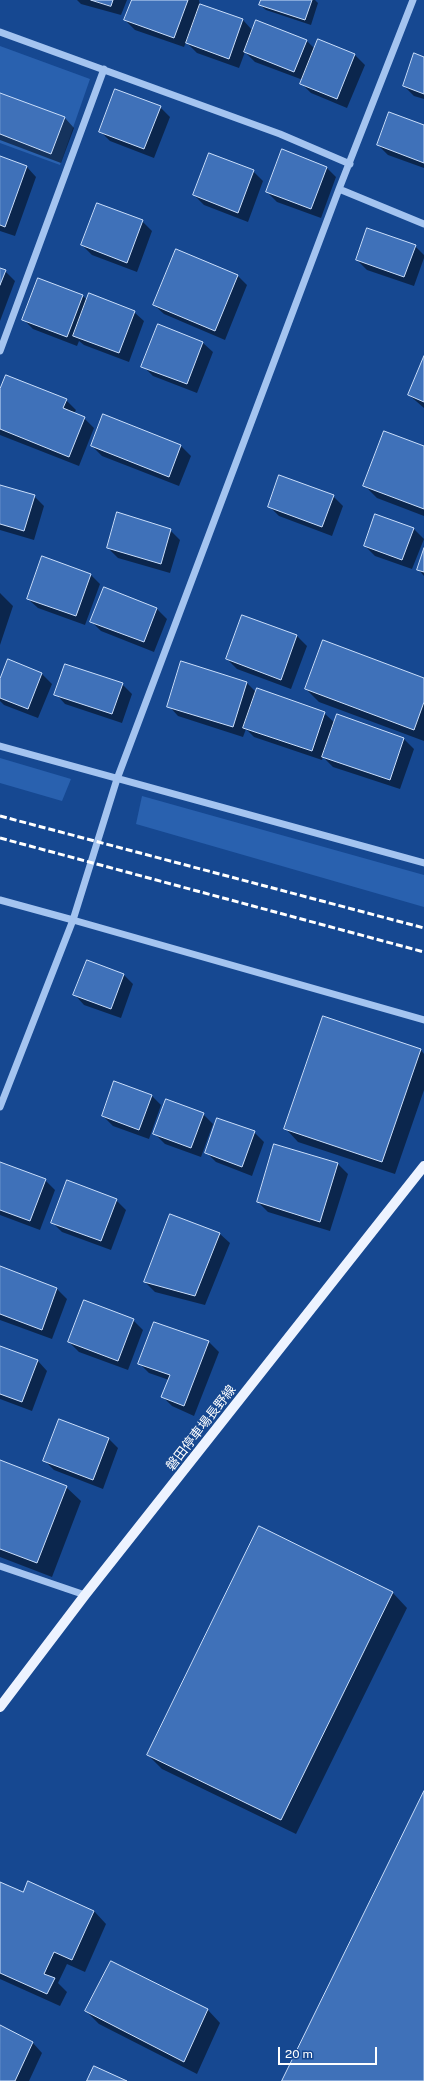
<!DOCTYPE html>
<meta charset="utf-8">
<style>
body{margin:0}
#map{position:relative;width:424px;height:2081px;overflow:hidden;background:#164891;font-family:"Public Sans",sans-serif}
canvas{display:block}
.scale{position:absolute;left:278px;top:2047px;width:99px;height:18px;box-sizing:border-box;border:2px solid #fff;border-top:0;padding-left:5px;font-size:12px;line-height:14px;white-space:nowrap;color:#fff;-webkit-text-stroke:3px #164891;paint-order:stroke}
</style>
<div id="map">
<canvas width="424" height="2081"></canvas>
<div class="scale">20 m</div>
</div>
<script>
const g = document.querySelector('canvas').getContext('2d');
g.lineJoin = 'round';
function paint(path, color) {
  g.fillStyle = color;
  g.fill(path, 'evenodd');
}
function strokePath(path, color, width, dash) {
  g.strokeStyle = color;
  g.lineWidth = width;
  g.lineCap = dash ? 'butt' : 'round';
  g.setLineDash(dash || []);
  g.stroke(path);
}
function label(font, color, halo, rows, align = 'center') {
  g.font = font + ' "Public Sans","Noto Sans JP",sans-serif';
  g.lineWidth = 4;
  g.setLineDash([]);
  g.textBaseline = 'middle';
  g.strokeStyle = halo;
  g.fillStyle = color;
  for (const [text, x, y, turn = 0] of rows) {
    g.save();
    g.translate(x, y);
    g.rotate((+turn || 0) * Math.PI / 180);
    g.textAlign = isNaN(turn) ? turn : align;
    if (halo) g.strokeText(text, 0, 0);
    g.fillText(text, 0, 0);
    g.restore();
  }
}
paint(new Path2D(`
 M0,46L90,79L60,165L0,143Z
 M0,758L71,779L62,801L0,783Z
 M142,796L424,875V907L136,824Z`), '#2961af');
paint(new Path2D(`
 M77,0H127L121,15L81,4Z
 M133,0H199L200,5L243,20L253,31L306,40L315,49L355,55L365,65L347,108L311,93L301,83L303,80L255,62L245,52L239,68L197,53L186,42L184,47L135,30L125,20Z
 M262,0H315L318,3L311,25L266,10L260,5Z
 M424,58V99L414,96L404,86Z
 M0,94L65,118L74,128L61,163L0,140Z
 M160,107L170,117L154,158L110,141L100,131Z
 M424,126V168L388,155L378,145Z
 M0,157L27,167L36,177L15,236L0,231Z
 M327,168L336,177L321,218L277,202L267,192Z
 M253,171L263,181L248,222L204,205L194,195Z
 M142,221L152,231L137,272L92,255L82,245Z
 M415,246L424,255V258L414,286L367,270L357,260Z
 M0,269L5,271L15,281L0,321Z
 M237,275L247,285L225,340L164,314L154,305Z
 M39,279L83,296L87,300L134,312L144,321L129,362L84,345L79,341L77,346L33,329L23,319Z
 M203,343L213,352L197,393L153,376L143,366Z
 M424,359V408L409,395Z
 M0,392L66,400L76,410L74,414L84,418L94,428L79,466L0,435Z
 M92,446H181L191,456L179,486L102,456Z
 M424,447V516L377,498L364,485Z
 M0,486L34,496L44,506L34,540L0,530Z
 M333,496L343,506L332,536L279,516L269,506Z
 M414,529L424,539L412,569L375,556L365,546Z
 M170,530L180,540L170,573L118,558L108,548Z
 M424,551V576L418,569Z
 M90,574L100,584L85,625L38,608L28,599Z
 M104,588L157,609L167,619L154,652L101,631L91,621Z
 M0,593L13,606L0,645Z
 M243,616L297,636L307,646L291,689L237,669L227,659Z
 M8,661L42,674L52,684L38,718L4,705L0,701V681Z
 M182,663L247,683L257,693L324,713L335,723L338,715L404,739L414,749L400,789L333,767L323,757L322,760L254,737L246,729L243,737L178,716L169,706Z
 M424,679V741L319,702L306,689Z
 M122,684L132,694L122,723L65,704L56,694Z
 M123,974L133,984L121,1018L84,1005L75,995Z
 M421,1050L424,1054V1090L395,1174L298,1142L286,1129Z
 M151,1095L161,1105L149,1139L113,1126L103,1116Z
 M203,1114L213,1124L201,1157L165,1144L155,1134Z
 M254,1132L264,1142L252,1176L216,1162L206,1152Z
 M0,1163L45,1180L55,1190L40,1230L0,1215Z
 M338,1164L348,1174L330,1231L268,1212L258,1202Z
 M116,1200L126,1210L111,1250L62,1232L52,1222Z
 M220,1234L230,1243L205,1305L155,1292L145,1282Z
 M0,1268L57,1289L67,1299L52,1339L0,1320Z
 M133,1320L143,1330L128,1370L79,1352L69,1342Z
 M154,1323L209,1342L219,1352L194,1416L172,1406L162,1396L169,1380L149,1373L139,1363Z
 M0,1347L38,1361L47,1371L32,1411L0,1399Z
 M108,1438L118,1448L103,1489L54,1470L44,1460Z
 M0,1461L66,1487L81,1501L52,1577L0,1557Z
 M259,1528L393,1593L407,1608L296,1834L162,1769L148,1755Z
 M0,1883L23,1894L94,1911L106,1924L85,1972L67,1964L58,1983L67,1992L60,2006L0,1979Z
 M208,2010L220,2023L197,2074L99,2024L86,2011Z
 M0,2026L33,2043L42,2053L29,2081H0Z`), '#0007');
const building = new Path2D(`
 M91,0H113L111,6Z
 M132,0H188L174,38L124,20Z
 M261,0H312L305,20L259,5Z
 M200,4L243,19L229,59L186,43Z
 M256,20L307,40L294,72L244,52Z
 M318,39L355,54L337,99L300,84Z
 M414,53L424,57V94L403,86Z
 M115,89L161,106L144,149L99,132Z
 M0,93L65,117L51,154L0,134Z
 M389,112L424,125V163L377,145Z
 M282,149L327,167L311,209L266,192Z
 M209,153L254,170L238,213L193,195Z
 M0,156L27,166L5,227L0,225Z
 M97,203L143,220L127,263L81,245Z
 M367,228L416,245L404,277L356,260Z
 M176,249L238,275L215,331L153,305Z
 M0,268L6,270L0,285Z
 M38,278L83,295L67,337L22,320Z
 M89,293L135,311L119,353L73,336Z
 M158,324L203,342L187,384L141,367Z
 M424,356V402L408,395Z
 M6,375L67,399L63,408L85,417L69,457L0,429V389Z
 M103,414L181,445L169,477L91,446Z
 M384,431L424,446V509L363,486Z
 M279,475L334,495L322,527L268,507Z
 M0,485L35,495L24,531L0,524Z
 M117,512L171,529L161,564L107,548Z
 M375,514L414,528L402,560L364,546Z
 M424,548V572L417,570Z
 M42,556L91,574L76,616L27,599Z
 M104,587L157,608L144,642L90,622Z
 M242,615L297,635L281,680L226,659Z
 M323,640L424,678V702L414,730L305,689Z
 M8,659L42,673L28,709L0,698V679Z
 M181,661L247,682L233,727L167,707Z
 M65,664L123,683L112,714L54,695Z
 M257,688L325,712L312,751L243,728Z
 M337,714L404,738L390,780L322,757Z
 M87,960L124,974L111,1009L73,995Z
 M323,1016L421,1049L382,1162L284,1129Z
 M114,1081L152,1095L139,1130L102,1116Z
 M166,1099L204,1113L191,1148L153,1134Z
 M217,1118L255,1131L242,1167L205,1153Z
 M274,1144L338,1163L320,1222L257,1202Z
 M0,1162L46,1179L30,1221L0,1210Z
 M67,1180L117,1199L101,1241L51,1223Z
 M170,1214L220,1233L195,1296L144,1282Z
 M0,1266L57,1288L42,1330L0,1314Z
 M84,1300L134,1319L118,1361L68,1342Z
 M154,1322L209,1341L184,1406L161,1397L170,1375L138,1364Z
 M0,1346L38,1360L22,1402L0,1394Z
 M59,1419L109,1438L93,1480L43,1461Z
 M0,1460L67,1486L37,1563L0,1549Z
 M259,1526L393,1592L281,1820L147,1755Z
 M424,1791V2081H282Z
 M28,1881L94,1911L72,1960L54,1952L44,1974L55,1978L47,1994L0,1973V1882L23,1892Z
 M111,1961L208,2009L184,2062L85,2011Z
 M0,2025L33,2042L15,2081H0Z
 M94,2066L127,2081H87Z`);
paint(building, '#3f71b9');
strokePath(building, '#cbdffb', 1);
strokePath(new Path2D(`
 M413,0L339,189L117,779L73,920L424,1020
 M0,32L280,134L350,164
 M339,189L424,224
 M0,351L104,69
 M0,746L424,863
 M0,900L73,920L0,1107
 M0,1566L85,1595`), '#a4c4f0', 7);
strokePath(new Path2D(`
 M0,1707L85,1595L424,1166`), '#edf3ff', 10);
strokePath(new Path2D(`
 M0,816L424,928
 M0,838L424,952`), '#fff', 3, [7, 3]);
label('13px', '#fff', '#164891', [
 ["磐田停車場長野線",201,1428,-52]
]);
</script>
